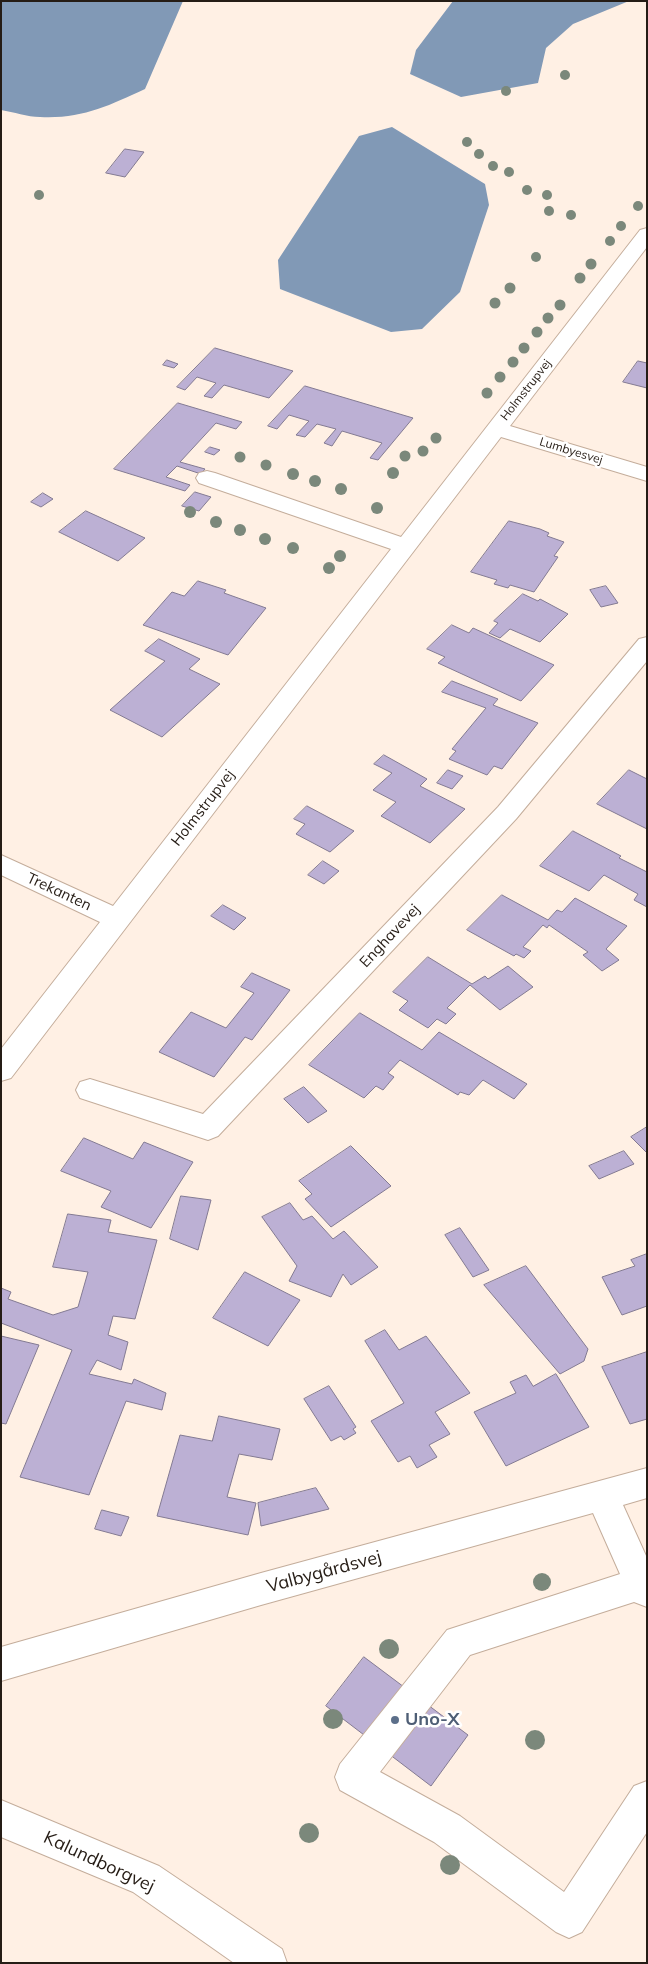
<!DOCTYPE html>
<meta charset="utf-8">
<style>
body{margin:0}
#map{position:relative;width:648px;height:1964px;overflow:hidden;background:#fff0e4;font-family:Mulish,sans-serif}
canvas{display:block}
.frame{position:absolute;inset:0;border:2px solid #251c15;pointer-events:none}
</style>
<div id="map">
<canvas width="648" height="1964"></canvas>
<div class="frame"></div>
</div>
<script>
const g = document.querySelector('canvas').getContext('2d');
g.lineJoin = 'round';
function paint(path, color) {
  g.fillStyle = color;
  g.fill(path, 'evenodd');
}
function strokePath(path, color, width, dash) {
  g.strokeStyle = color;
  g.lineWidth = width;
  g.lineCap = dash ? 'butt' : 'round';
  g.setLineDash(dash || []);
  g.stroke(path);
}
function label(font, color, halo, rows, align = 'center') {
  g.font = font + ' Mulish,sans-serif';
  g.lineWidth = 5;
  g.setLineDash([]);
  g.textBaseline = 'middle';
  g.strokeStyle = halo;
  g.fillStyle = color;
  for (const [text, x, y, turn = 0] of rows) {
    g.save();
    g.translate(x, y);
    g.rotate((+turn || 0) * Math.PI / 180);
    g.textAlign = isNaN(turn) ? turn : align;
    if (halo) g.strokeText(text, 0, 0);
    g.fillText(text, 0, 0);
    g.restore();
  }
}
paint(new Path2D(`
 M1,1H183L145,89C108,106 82,119 40,117C27,117 14,112 1,110Z
 M453,1H629L573,24L546,48L538,83L461,97L410,74L416,50Z
 M392,127L485,184L489,205L460,292L422,329L391,332L280,289L278,260L359,136Z`), '#8199b6');
const building = new Path2D(`
 M125,149L144,152L125,177L106,173Z
 M215,348L293,371L269,398L224,385L212,398L204,396L216,383L197,377L185,390L177,387Z
 M167,360L178,364L174,368L163,365Z
 M638,361L647,363V388L623,382Z
 M305,386L413,418L378,460L370,458L382,443L342,431L332,446L324,443L336,429L317,424L305,437L296,435L309,421L289,415L277,429L268,426Z
 M178,403L242,422L236,429L216,423L180,462L205,469L201,474L177,466L166,477L190,485L185,491L114,469Z
 M210,447L220,450L214,455L205,452Z
 M195,492L211,497L199,511L182,506Z
 M43,493L53,499L41,507L31,502Z
 M86,511L145,538L118,561L59,532Z
 M509,521L540,529L549,533L547,536L564,542L554,556L558,557L534,592L510,585L508,588L494,584L497,580L471,572Z
 M198,581L226,590L224,593L266,608L228,655L143,625L172,592L184,596Z
 M606,586L618,603L601,607L590,590Z
 M523,594L538,601L540,599L568,614L540,642L510,629L500,638L489,633L498,623L494,621Z
 M452,625L469,633L473,628L554,665L521,701L438,663L445,657L427,649Z
 M159,639L200,659L189,669L220,684L162,737L110,710L165,661L145,651Z
 M452,681L498,699L493,705L538,723L502,769L494,766L487,775L449,759L456,751L452,749L486,708L442,692Z
 M384,755L427,779L420,786L465,809L430,843L381,816L396,802L373,790L392,773L374,764Z
 M448,770L463,776L452,789L437,783Z
 M629,770L647,779V829L597,804Z
 M307,806L354,831L330,852L296,834L305,824L294,819Z
 M573,831L621,856L619,858L647,872V907L634,900L638,894L604,875L589,891L540,866Z
 M323,861L339,871L324,884L308,875Z
 M502,895L548,920L557,910L562,912L575,898L627,926L606,949L619,960L602,971L583,955L588,952L549,925L547,928L543,925L523,947L531,951L524,958L516,954L514,956L467,930Z
 M223,905L246,918L234,930L211,916Z
 M428,957L472,984L485,976L488,979L508,966L533,987L500,1010L470,985L447,1008L456,1014L446,1024L437,1019L428,1028L399,1010L408,1001L393,992Z
 M252,973L290,990L252,1040L245,1037L214,1077L159,1052L191,1012L226,1028L254,993L241,987Z
 M360,1013L422,1050L439,1032L527,1084L514,1099L483,1080L469,1095L460,1092L458,1095L400,1060L388,1073L394,1077L383,1090L376,1086L364,1098L309,1065Z
 M304,1087L327,1111L308,1123L284,1099Z
 M647,1127V1152H646L631,1137Z
 M84,1138L133,1159L144,1142L193,1162L151,1228L101,1207L111,1191L61,1171Z
 M351,1146L391,1186L331,1227L305,1199L312,1194L299,1181Z
 M624,1151L634,1164L599,1179L589,1166Z
 M181,1196L211,1200L198,1250L170,1239Z
 M290,1203L303,1220L312,1216L333,1239L344,1231L378,1267L351,1285L343,1274L331,1297L289,1281L297,1266L262,1217Z
 M68,1214L111,1220L108,1232L157,1240L135,1319L113,1316L108,1335L128,1342L121,1370L97,1360L89,1374L132,1384L134,1379L166,1393L162,1410L126,1401L89,1495L20,1477L72,1350L1,1323V1288L11,1292L8,1299L53,1315L78,1307L88,1272L53,1267Z
 M460,1228L489,1270L473,1277L445,1235Z
 M647,1254V1306L622,1315L602,1277L635,1266L631,1260Z
 M526,1266L588,1349L584,1361L560,1374L484,1285Z
 M245,1272L300,1300L268,1346L213,1318Z
 M385,1330L399,1350L426,1336L470,1393L435,1412L450,1434L429,1445L437,1457L417,1468L410,1456L398,1462L371,1421L404,1403L365,1341Z
 M1,1336L39,1345L6,1424L1,1423Z
 M647,1352V1419L630,1424L602,1367Z
 M556,1374L589,1427L506,1466L474,1412L516,1393L510,1382L526,1375L533,1386Z
 M329,1386L356,1427L353,1429L356,1433L344,1440L341,1436L331,1441L304,1399Z
 M219,1416L280,1429L272,1460L239,1454L227,1497L256,1503L248,1535L157,1516L180,1435L212,1441Z
 M316,1488L329,1509L261,1526L258,1503Z
 M102,1510L129,1517L121,1536L95,1529Z
 M364,1657L468,1735L431,1786L326,1706Z`);
paint(building, '#bcb0d4');
strokePath(building, '#837a92', 1);
const minor = new Path2D(`
 M647,228V247L510,426L647,467V481L501,437L11,1078L1,1081V1049L100,922L1,875V855L113,906L391,549L199,483L196,478L199,473L207,471L215,473L401,537L640,230Z
 M647,637V661L516,819L218,1136L208,1140L80,1098L76,1090L80,1082L90,1079L203,1114L498,807L639,639Z
 M647,1468V1498L623,1505L647,1558V1607L634,1602L470,1655L380,1772L460,1816L564,1892L634,1786L647,1781V1832L582,1932L569,1938L556,1932L434,1842L340,1790L335,1777L340,1764L447,1630L620,1574L593,1513L261,1605L1,1681V1647L261,1573Z
 M1,1800L159,1866L282,1949L287,1963H234L133,1892L1,1837Z`);
strokePath(minor, '#c4ad9b', 2);
paint(minor, '#fff');
g.fillStyle = '#7b887b';
for (const [x, y, r] of [
 [565,75,5],
 [506,91,5],
 [467,142,5],
 [479,154,5],
 [493,166,5],
 [509,172,5],
 [527,190,5],
 [39,195,5],
 [547,195,5],
 [638,206,5],
 [549,211,5],
 [571,215,5],
 [621,226,5],
 [610,241,5],
 [536,257,5],
 [591,264,5.5],
 [580,278,5.5],
 [510,288,5.5],
 [495,303,5.5],
 [560,305,5.5],
 [548,318,5.5],
 [537,332,5.5],
 [524,348,5.5],
 [513,362,5.5],
 [500,377,5.5],
 [487,393,5.5],
 [436,438,5.5],
 [423,451,5.5],
 [405,456,5.5],
 [240,457,5.5],
 [266,465,5.5],
 [393,473,6],
 [293,474,6],
 [315,481,6],
 [341,489,6],
 [377,508,6],
 [190,512,6],
 [216,522,6],
 [240,530,6],
 [265,539,6],
 [293,548,6],
 [340,556,6],
 [329,568,6],
 [542,1582,9],
 [389,1649,10],
 [333,1719,10],
 [535,1740,10],
 [309,1833,10],
 [450,1865,10]
]) {
  g.beginPath();
  g.arc(x, y, r, 0, 2 * Math.PI);
  g.fill();
}
for (const [x, y, r, color] of [
 [395,1720,5,"#5c6f8a"]
]) {
  const dot = new Path2D();
  dot.arc(x, y, r, 0, 2 * Math.PI);
  g.fillStyle = color;
  g.fill(dot);
  strokePath(dot, '#fff', 2);
}
label('12px', '#251c15', '#fff', [
 ["Holmstrupvej",526,390,-52],
 ["Lumbyesvej",571,451,17]
]);
label('15px', '#251c15', '#fff', [
 ["Holmstrupvej",203,808,-52],
 ["Trekanten",59,892,25],
 ["Enghavevej",390,936,-47]
]);
label('18px', '#251c15', '#fff', [
 ["Valbygårdsvej",324,1572,-15],
 ["Kalundborgvej",99,1862,25]
]);
label('bold 18px', '#4e5e75', '#fff', [
 ["Uno-X",405,1720]
], 'left');
</script>
